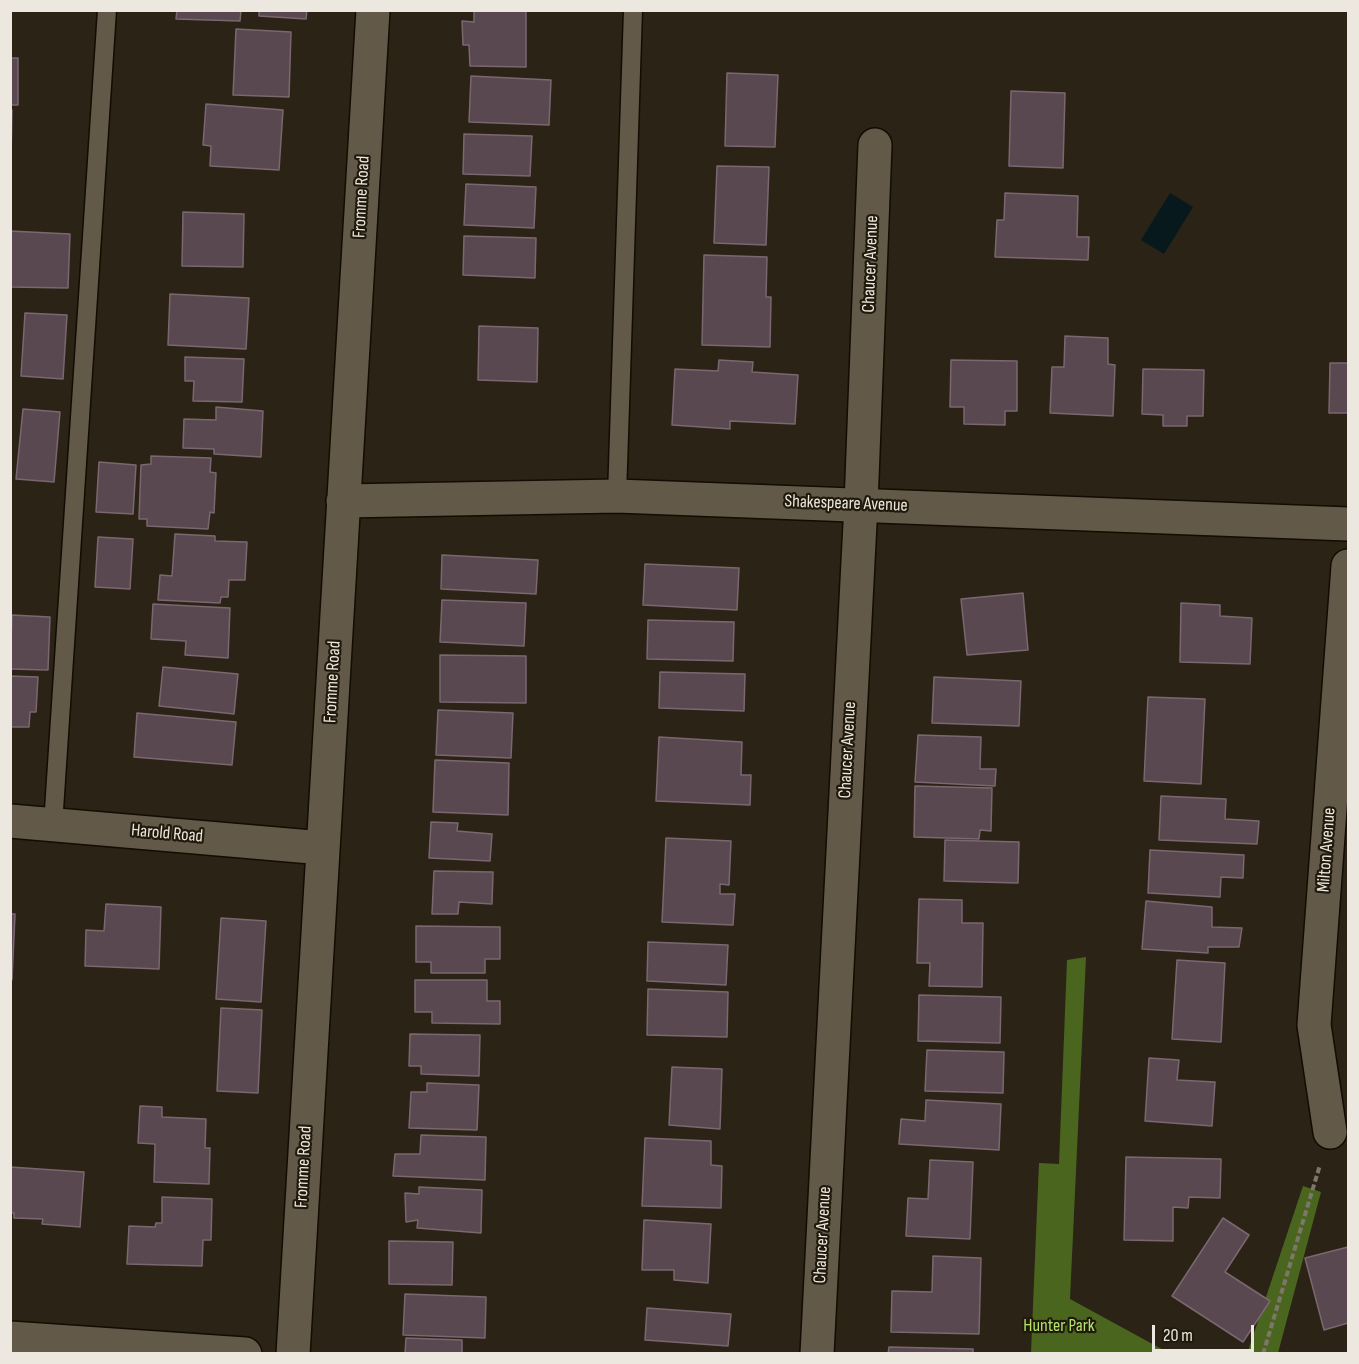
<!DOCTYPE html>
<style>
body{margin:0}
#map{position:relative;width:1359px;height:1364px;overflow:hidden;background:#2b2315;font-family:"Sofia Sans Condensed",sans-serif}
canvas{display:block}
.frame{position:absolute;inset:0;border:12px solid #ede8df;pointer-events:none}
.scale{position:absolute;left:1152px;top:1325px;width:102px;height:27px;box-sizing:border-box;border:3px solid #ede8df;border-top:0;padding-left:8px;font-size:18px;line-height:21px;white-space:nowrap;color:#ede8df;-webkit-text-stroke:4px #211a0c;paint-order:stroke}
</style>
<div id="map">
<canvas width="1359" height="1364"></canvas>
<div class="frame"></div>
<div class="scale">20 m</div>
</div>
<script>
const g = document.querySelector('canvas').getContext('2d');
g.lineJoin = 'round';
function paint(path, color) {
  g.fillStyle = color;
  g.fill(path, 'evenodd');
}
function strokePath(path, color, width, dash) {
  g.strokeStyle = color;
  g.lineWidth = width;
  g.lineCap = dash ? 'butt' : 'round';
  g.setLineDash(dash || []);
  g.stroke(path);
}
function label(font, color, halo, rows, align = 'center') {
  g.font = font + ' "Sofia Sans Condensed",sans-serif';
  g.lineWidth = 4.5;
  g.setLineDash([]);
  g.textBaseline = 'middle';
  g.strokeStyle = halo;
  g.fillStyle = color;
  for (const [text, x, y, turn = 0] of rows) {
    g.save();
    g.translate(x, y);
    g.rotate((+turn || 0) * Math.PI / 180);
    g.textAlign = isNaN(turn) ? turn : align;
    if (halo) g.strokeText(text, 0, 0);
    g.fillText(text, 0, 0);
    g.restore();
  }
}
paint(new Path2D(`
 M1086,957L1070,1299L1169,1353H1031L1039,1163L1059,1164L1067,960Z
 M1303,1186L1321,1192L1278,1353L1247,1354Z`), '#4a661e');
paint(new Path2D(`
 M1170,193L1193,207L1164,254L1141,240Z`), '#07191d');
const building = new Path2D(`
 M177,10H241L240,21L176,19Z
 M259,10H307L306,19L259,16Z
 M474,10H526V67L470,66L469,45H463L462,21L474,22Z
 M236,29L291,32L289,97L233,95Z
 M10,58H18V105H10Z
 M727,73L778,75L775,147L725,146Z
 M471,76L551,80L549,125L469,122Z
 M1011,91L1065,93L1063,168L1009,166Z
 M206,104L283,110L279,170L210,166L211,146L203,145Z
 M10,110H12L11,158H10Z
 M464,134L532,136L530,176L463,174Z
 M717,166L769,167L766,245L714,243Z
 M466,184L536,187L534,228L464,225Z
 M1005,193L1078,196L1077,237H1089L1088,260L995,257L997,220H1004Z
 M183,212L244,214L243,267L182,266Z
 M10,231L70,234L68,288L10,287Z
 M464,236L536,238L535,278L463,275Z
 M704,255L767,257L766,297H771L770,347L702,345Z
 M170,294L249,298L246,349L168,345Z
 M25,313L67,315L63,379L21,376Z
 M479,326L538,328L537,382L478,380Z
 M1065,336L1108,338V364L1115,365L1113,416L1050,413L1052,367H1064Z
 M185,357L244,359L242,402L193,401L194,381H185Z
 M719,360L753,362L752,372L798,375L795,424L730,421V429L672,425L675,369L718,371Z
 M951,360L1017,361V411H1005V425L964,424V407H950Z
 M1330,363H1348V413H1329Z
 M1143,369L1204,370L1203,416H1187V426H1163V415L1142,414Z
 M216,407L263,411L261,457L214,454V449L183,448L184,419L216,420Z
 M23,409L60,412L54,482L16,479Z
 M151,456L211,458L210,472L216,473L214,513L210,512L208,529L147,526V519H139L141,465L151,464Z
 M99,462L136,465L133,514L96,512Z
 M175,534L215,536V541L247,542L245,580H229L228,597H221L220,603L158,600L160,575L172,576Z
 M98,537L133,539L130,589L95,587Z
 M442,555L538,560L536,594L441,589Z
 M645,564L739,568L737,610L643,605Z
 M1023,593L1028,650L967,655L961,599Z
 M442,600L526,603L524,646L440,642Z
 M1181,603L1220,605V616L1252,618L1250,664L1180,662Z
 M153,604L230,608L228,658L185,655L186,641L151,639Z
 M12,615L50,617L48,670L10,669Z
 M648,620L734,622L733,661L647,659Z
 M440,655L526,656V703L440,702Z
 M163,667L238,674L234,714L159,706Z
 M660,672L745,674L744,711L659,708Z
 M10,676L38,677L36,712H30L29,727H11L10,733Z
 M934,677L1021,681L1019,726L932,723Z
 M1148,697L1205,699L1201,784L1144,781Z
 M438,710L513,713L511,758L436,755Z
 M137,713L236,722L232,765L134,757Z
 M918,735L981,737L980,769H996L995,786L915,782Z
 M659,737L742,742L741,775H751L750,805L656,801Z
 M435,760L509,763L508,815L433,812Z
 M915,786L992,788L991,831L980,830L979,839L914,837Z
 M1161,796L1226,799L1225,819L1259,821L1257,844L1159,840Z
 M431,822L458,823L457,831L492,834L490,861L429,858Z
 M666,838L731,841L729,885L720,884V894H735L733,925L662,922Z
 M945,840L1019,842L1018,883L944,881Z
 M1150,850L1244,855L1243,878L1221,877L1220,897L1148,893Z
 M434,871L493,872L492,904L459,902L458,914H432Z
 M919,899L962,900V923H983L982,987L929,986L930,963H917Z
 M1146,901L1212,907V927L1242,928L1239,947H1208V953L1142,949Z
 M106,904L161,907L159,969L85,966L86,930L104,931Z
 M10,914H15L12,980H10Z
 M221,918L266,921L261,1002L216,999Z
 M416,926L500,927V959H485V973H431V962H416Z
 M648,942L728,945L726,985L647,981Z
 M1177,960L1225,963L1221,1042L1172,1039Z
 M415,980H487V1001H500V1024L432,1023V1012H415Z
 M648,989L728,992L727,1037L647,1035Z
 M919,995L1001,997L1000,1043L918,1041Z
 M221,1008L262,1010L258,1093L217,1091Z
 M410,1034L480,1035L479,1076L421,1074V1066H409Z
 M927,1050L1004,1052L1003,1093L925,1091Z
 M1149,1058L1179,1060L1177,1080L1215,1082L1212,1126L1145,1121Z
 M672,1067L722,1069L720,1129L669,1125Z
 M427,1083L479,1085L477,1130L409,1128L411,1092H427Z
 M926,1100L1001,1104L999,1150L899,1144L901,1119L925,1121Z
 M140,1106L162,1107V1117L206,1119L205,1148H210L209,1184L154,1182L155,1144L138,1143Z
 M421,1135L486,1137L485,1180L393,1176L395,1154H420Z
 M645,1138L711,1141V1165L722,1166L721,1208L642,1206Z
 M1126,1157L1221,1159L1220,1198L1189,1197L1188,1208L1173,1207V1241L1124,1240Z
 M930,1160L973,1162L970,1239L906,1236L908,1198L928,1199Z
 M10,1167L84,1172L80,1227L42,1224L43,1219L14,1218V1213H10Z
 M419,1187L482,1190L481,1233L417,1228L418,1220L406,1222L405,1193L419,1194Z
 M162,1197L212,1199L211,1240H203L202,1266L127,1264L129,1226L155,1227L156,1223H162Z
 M1223,1218L1249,1235L1225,1272L1270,1301L1243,1342L1172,1296Z
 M644,1220L711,1224L708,1283L674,1280V1270H642Z
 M389,1241L453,1242L452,1285L389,1284Z
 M1348,1247V1323L1324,1330L1305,1258Z
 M933,1256L981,1258L979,1334L891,1332L892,1291L932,1292Z
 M405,1294L486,1297L485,1338L403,1335Z
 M647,1308L731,1314L728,1346L645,1340Z
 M406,1338L462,1340V1354H405Z
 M889,1347L973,1349V1354H888Z`);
paint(building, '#5a4851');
strokePath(building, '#7a6770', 1.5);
const service = new Path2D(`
 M617,496L633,10
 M53,825L107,10`);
const minor = new Path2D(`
 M343,501L617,496L1348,524
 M10,821L323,848
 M1330,1132L1314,1025L1348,566
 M10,1338L245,1354
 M293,1354L373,10
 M817,1354L861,504L875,145`);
strokePath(service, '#130c02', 21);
strokePath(minor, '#130c02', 36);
strokePath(new Path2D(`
 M1263,1354L1320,1165`), '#7d776b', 4, [6, 3]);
strokePath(service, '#625949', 18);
strokePath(minor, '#625949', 33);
label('18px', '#ede8df', '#211a0c', [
 ["Fromme Road",362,197,-87],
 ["Chaucer Avenue",871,264,-88],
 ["Shakespeare Avenue",846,504,2],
 ["Fromme Road",333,682,-87],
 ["Chaucer Avenue",848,750,-87],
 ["Harold Road",167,834,5],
 ["Milton Avenue",1327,850,-86],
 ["Fromme Road",304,1167,-87],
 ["Chaucer Avenue",823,1235,-87]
]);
label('18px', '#b2e46b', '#211a0c', [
 ["Hunter Park",1059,1326]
]);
</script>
